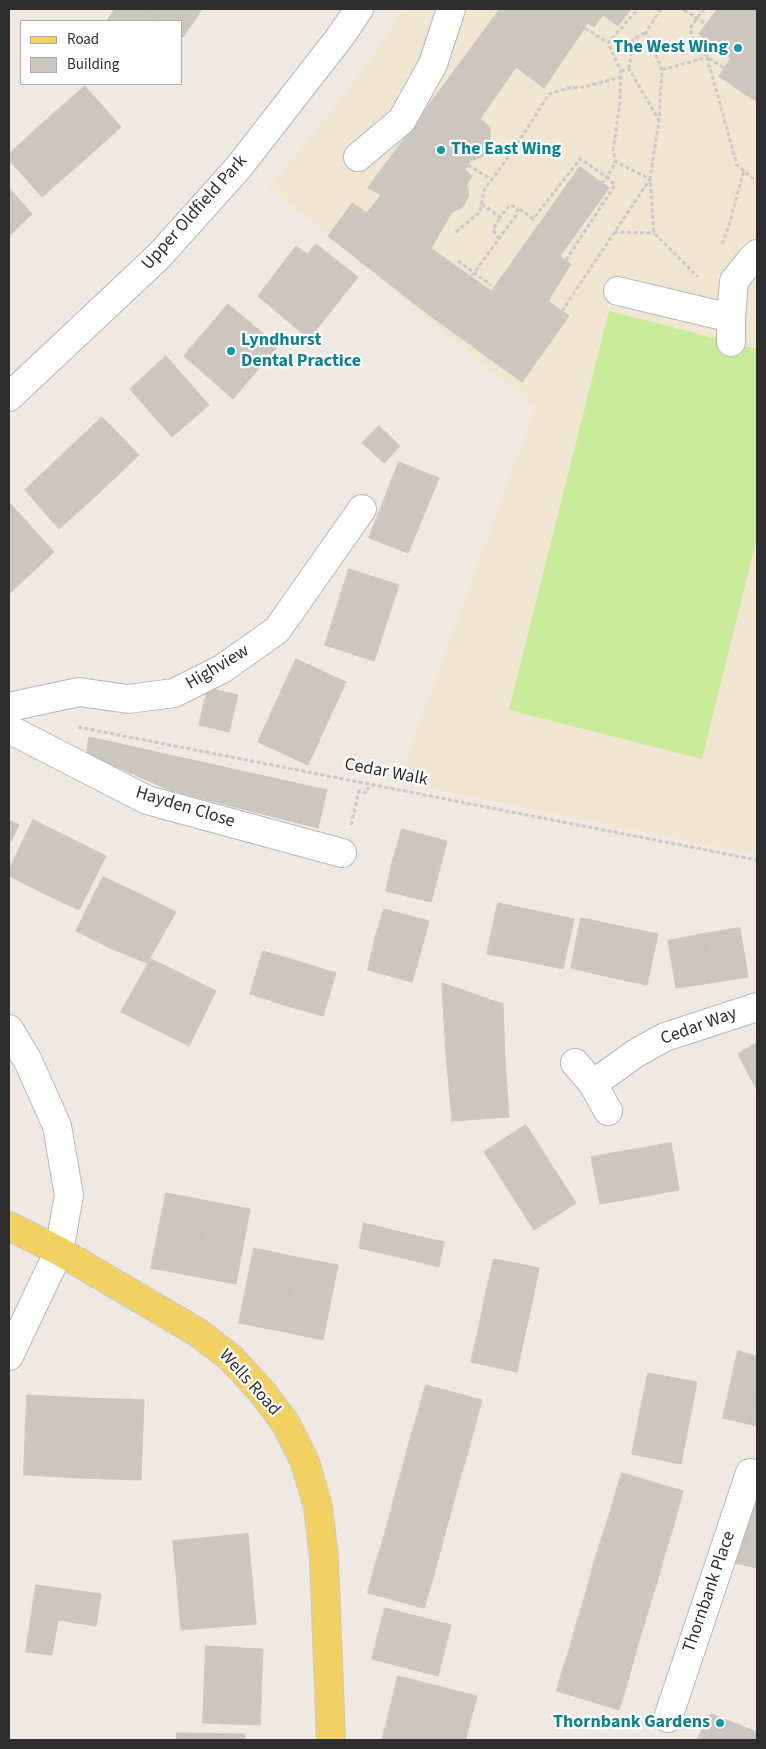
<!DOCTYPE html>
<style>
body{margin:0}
#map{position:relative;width:766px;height:1749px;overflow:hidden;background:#efe9e1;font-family:"Source Sans 3",sans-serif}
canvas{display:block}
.frame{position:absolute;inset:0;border:10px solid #2e2e2e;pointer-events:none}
.legend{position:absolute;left:20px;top:20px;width:162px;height:65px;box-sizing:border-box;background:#fff;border:1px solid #ababab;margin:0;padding:6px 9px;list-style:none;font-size:15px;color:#2e2e2e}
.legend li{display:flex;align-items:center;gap:10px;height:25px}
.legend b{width:25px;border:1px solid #ababab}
</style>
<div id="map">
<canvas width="766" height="1749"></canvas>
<div class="frame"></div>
<ul class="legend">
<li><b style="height:6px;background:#f2d163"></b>Road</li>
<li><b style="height:14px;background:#cbc7bf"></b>Building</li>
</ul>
</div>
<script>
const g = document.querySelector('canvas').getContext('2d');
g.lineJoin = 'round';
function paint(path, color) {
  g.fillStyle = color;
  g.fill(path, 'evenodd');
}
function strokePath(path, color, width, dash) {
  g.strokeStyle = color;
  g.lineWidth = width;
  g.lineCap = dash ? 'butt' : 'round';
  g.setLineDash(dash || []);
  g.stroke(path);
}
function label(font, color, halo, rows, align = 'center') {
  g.font = font + ' "Source Sans 3",sans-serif';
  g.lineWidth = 4.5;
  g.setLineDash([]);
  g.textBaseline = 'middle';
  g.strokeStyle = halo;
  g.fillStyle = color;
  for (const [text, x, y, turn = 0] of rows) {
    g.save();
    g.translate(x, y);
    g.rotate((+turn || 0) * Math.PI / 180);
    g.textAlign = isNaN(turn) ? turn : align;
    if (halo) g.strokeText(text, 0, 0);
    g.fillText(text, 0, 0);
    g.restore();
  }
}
paint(new Path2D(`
 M404,9H757V855L398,782L535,408L270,187L356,79Z`), '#f0e6d1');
paint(new Path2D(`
 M609,311L757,349V537L702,759L509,710Z`), '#c9ec9a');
const building = new Path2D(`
 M115,9H144L162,21H107Z
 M144,9H202L183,37L181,35V21H162Z
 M500,9H631L618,26L603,15L594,27L588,23L544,88L516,67L480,119L490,127V144L482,157L470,161L465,170L472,176L467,184L469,195L463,207L452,212L431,248L397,290L328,236L352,203L367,213L381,195L368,188Z
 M718,9H757V101L746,95L719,76L731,58L699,34Z
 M85,86L121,127L82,162L45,121Z
 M45,121L82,162L42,197L9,160V154Z
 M580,167L609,188L560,256L571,264L548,301L569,316L522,382L421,309L453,264L491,291Z
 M9,188L32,214L9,236Z
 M316,244L358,277L309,339L258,296L296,246L307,254Z
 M431,248L453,264L421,309L397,290Z
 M228,304L278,346L233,399L184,356Z
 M166,356L209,405L172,437L130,389Z
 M102,417L139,455L99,493L63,454Z
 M379,426L400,446L384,463L362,443Z
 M63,454L99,493L59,529L25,490Z
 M399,462L439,478L408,553L369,538Z
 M9,502L54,552L9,594Z
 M349,569L399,585L374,661L325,645Z
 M296,659L346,682L308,765L258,742Z
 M208,688L238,695L229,732L199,725Z
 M89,737L327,790L318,828L172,791L87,754Z
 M9,820L19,825L9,845Z
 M33,820L70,838L43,893L9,876V870Z
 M402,829L447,841L439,872L393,860Z
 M70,838L106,856L79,910L43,893Z
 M393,860L439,872L431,902L386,891Z
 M103,877L140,894L112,949L76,931Z
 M140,894L176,912L147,963L112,949Z
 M498,903L536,911L525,961L487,954Z
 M384,909L429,921L421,951L375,939Z
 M536,911L574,919L563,969L525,961Z
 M581,918L619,926L609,977L571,968Z
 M619,926L658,934L647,985L609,977Z
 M740,928L748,977L710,983L703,934Z
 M703,934L710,983L676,988L668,941Z
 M375,939L421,951L412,982L368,970Z
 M263,951L297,961L284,1005L250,994Z
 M151,959L180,973L153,1028L121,1012Z
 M297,961L336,973L323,1016L284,1005Z
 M180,973L216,991L189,1046L153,1028Z
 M442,983L503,1004L505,1060L447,1064Z
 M757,1043V1090L738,1054Z
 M505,1060L509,1117L452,1121L447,1064Z
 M526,1125L551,1164L509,1191L484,1152Z
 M671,1143L679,1190L640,1197L631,1150Z
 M631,1150L640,1197L600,1204L591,1157Z
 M551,1164L576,1203L534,1230L509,1191Z
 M166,1193L208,1201L193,1276L151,1268Z
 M208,1201L250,1209L236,1284L193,1276Z
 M364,1223L404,1233L399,1257L359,1248Z
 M404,1233L444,1242L439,1267L399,1257Z
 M254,1248L296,1257L281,1331L239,1323Z
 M296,1257L338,1265L323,1340L281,1331Z
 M494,1259L539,1268L532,1303L486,1293Z
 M486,1293L532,1303L524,1338L479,1328Z
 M479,1328L524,1338L517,1372L471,1362Z
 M738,1351L757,1356V1382L748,1424L723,1418Z
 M648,1373L697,1382L689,1423L640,1413Z
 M757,1382V1426L748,1424Z
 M426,1385L482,1400L475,1426L419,1410Z
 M27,1395L85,1398L82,1478L24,1475Z
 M85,1398L144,1400L141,1480L82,1478Z
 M419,1410L475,1426L468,1452L411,1436Z
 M640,1413L689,1423L681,1464L632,1454Z
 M411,1436L468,1452L460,1478L404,1463Z
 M404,1463L460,1478L453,1504L397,1488Z
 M622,1473L683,1491L677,1513L615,1495Z
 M397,1488L453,1504L446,1530L390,1515Z
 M615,1495L677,1513L671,1535L609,1517Z
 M750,1497L757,1499V1568L735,1563Z
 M390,1515L446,1530L439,1556L383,1541Z
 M609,1517L671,1535L664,1557L602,1538Z
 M248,1534L256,1624L181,1630L173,1541Z
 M602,1538L664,1557L658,1579L595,1560Z
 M383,1541L439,1556L432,1582L375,1566Z
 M595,1560L658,1579L651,1601L589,1582Z
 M375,1566L432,1582L424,1608L368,1593Z
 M589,1582L651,1601L645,1622L583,1604Z
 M36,1585L101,1594L96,1626L58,1620L52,1655L26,1652Z
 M583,1604L645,1622L638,1644L576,1626Z
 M385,1608L451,1625L438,1676L372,1659Z
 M576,1626L638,1644L632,1666L570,1648Z
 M206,1646L263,1649L260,1725L203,1723Z
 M570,1648L632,1666L626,1688L563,1669Z
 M563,1669L626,1688L619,1710L557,1691Z
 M398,1676L477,1696L467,1734L389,1714Z
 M389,1714L467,1734L466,1740H382Z
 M711,1714L757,1732V1740H697Z
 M177,1733L245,1734V1740H177Z`);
paint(building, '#cbc7bf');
strokePath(building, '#cbc5ba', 1);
const minor = new Path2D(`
 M358,157L402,120L433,64L451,9
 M618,291L731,318L734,281L751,260L757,254
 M731,342V318
 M9,397L159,256L238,168L340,37L359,9
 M9,707L79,692L128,699L174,693L222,669L277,630L362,509
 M9,729L147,800L342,853
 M9,1029L28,1061L57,1126L69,1195L59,1251L9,1356
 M575,1063L593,1084L608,1111
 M593,1084L636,1053L665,1037L757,1007
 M668,1718L750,1473L757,1475`);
const major = new Path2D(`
 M9,1226L59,1251L197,1332L231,1358L263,1393L286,1424L305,1462L318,1507L324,1558L331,1740`);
strokePath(minor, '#b4b7c1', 30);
strokePath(major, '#c9c9c9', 30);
strokePath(new Path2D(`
 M661,9L646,32L662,70L659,120L650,179L654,233L698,277
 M683,9L684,10
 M704,9L690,28L694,42L707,57L706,39
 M585,28L608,43
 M629,69L633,40L646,32
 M662,70L707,57
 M621,71L629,69L659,120
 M757,87L747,83L707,57L737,165L757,182
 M468,165L492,180
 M482,204L500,217L510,205L518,208
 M456,232L480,212L484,190L514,149L549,94L568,88L584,87L621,77
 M614,232L654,233
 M499,239L493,230L500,217
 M722,244L729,225L744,170
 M566,260L615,185L607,177L616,162L613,151L620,102L621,71L608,43L638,9
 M458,261L491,285
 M472,276L516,215L518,208L533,219L580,159L607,177L602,183
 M562,311L650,179L616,162
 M78,727L757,860
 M351,825L359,791L367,793L369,784`), '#c9c9c9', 3, [4, 2.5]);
strokePath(minor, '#fff', 28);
strokePath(major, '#f2d163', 28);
strokePath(new Path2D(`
 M684,10L706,24`), '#c9c9c9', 3, [4, 2.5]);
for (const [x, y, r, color] of [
 [738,48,5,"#0f9aa8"],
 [441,150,5,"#0f9aa8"],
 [231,351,5,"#0f9aa8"],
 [720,1723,5,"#0f9aa8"]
]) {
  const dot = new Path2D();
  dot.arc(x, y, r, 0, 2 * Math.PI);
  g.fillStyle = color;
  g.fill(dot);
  strokePath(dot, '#fff', 2);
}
label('bold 18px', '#0d838f', '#fff', [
 ["The West Wing",728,48],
 ["The East Wing",451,150,"left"],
 ["Lyndhurst",241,341,"left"],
 ["Dental Practice",241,362,"left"],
 ["Thornbank Gardens",710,1723]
], 'right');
label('18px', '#2e2e2e', '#fff', [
 ["Upper Oldfield Park",195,213,-48],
 ["Highview",218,668,-31],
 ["Cedar Walk",386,773,11],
 ["Hayden Close",185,808,17],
 ["Cedar Way",699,1027,-20],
 ["Wells Road",249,1383,48],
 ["Thornbank Place",710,1592,-71]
]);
</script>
